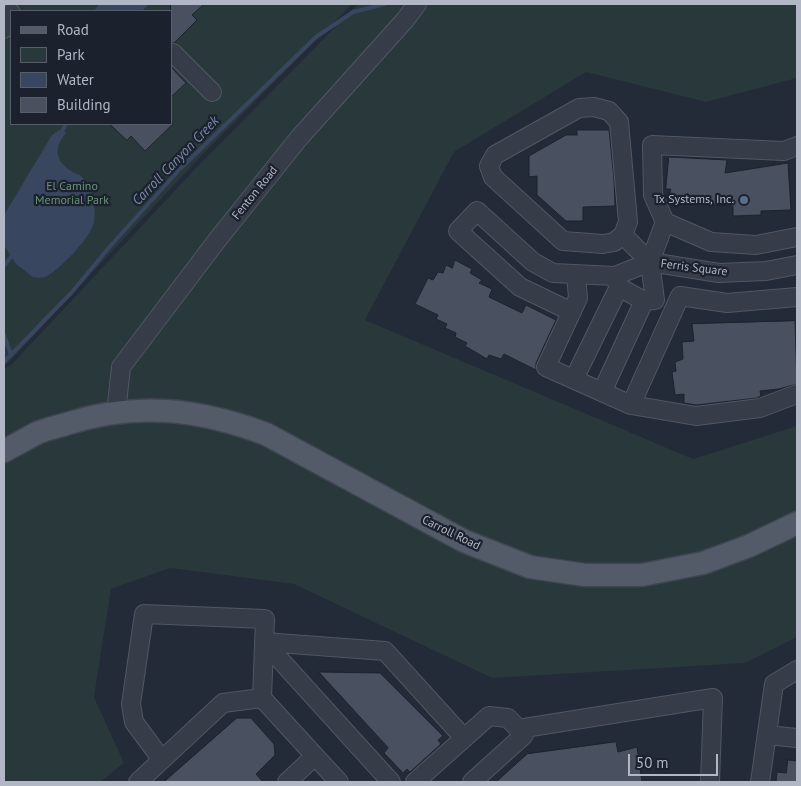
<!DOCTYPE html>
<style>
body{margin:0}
#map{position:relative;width:801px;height:786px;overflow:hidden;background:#232a38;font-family:"PT Sans",sans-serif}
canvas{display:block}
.frame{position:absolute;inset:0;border:5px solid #b1b7c4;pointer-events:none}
.legend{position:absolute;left:10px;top:10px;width:162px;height:115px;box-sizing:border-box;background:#1b212d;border:1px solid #575d69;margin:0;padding:6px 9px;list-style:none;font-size:15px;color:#b1b7c4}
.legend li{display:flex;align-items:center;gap:10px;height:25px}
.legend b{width:25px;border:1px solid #575d69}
.scale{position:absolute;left:628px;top:754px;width:90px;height:22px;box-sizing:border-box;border:2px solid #b1b7c4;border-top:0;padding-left:6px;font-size:15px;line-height:18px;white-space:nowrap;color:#b1b7c4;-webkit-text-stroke:4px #1b212d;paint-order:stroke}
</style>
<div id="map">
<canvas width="801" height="786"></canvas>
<div class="frame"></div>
<ul class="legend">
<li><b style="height:6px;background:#545b68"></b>Road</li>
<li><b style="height:14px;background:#28383b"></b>Park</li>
<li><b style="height:14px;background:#394660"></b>Water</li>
<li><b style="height:14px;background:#495060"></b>Building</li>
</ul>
<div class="scale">50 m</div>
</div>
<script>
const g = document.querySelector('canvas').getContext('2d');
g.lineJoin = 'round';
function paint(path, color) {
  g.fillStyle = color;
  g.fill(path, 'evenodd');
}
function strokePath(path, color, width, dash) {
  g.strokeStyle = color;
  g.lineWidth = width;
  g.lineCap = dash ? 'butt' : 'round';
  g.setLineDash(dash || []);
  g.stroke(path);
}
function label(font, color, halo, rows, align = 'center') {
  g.font = font + ' "PT Sans",sans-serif';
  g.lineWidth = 4.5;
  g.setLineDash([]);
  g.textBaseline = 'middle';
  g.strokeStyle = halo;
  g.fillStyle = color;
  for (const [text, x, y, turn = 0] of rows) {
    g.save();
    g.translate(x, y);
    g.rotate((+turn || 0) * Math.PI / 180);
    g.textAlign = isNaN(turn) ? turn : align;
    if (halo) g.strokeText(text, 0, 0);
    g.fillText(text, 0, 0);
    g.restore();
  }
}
paint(new Path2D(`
 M4,4H352L199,158L9,362L4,365ZM11,11H171V124H11Z
 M358,4H797V78L706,102L586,72L454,152L365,320L693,459L797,426V637L745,663L492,678L294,584L170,568L111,589L94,697L124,763L100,782H4V369L12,364L197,167Z`), '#28383b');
paint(new Path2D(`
 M99,4H149L142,11H94Z
 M59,130H63L66,133C63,137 58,143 58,148C55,161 69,172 80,175C91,187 97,205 94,222C92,236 58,272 45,277C41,278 37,278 33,277L16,264L4,245V215L52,135Z`), '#394660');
strokePath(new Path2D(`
 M61,133L66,124
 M4,266L14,253
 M4,335L11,355
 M4,362L72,292L112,244L180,169L316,37L353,12L385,4`), '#394660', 4);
const building = new Path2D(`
 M171,4H204L192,15L197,20L174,43H171Z
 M171,67L186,83L171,97Z
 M110,124H173L145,151L131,136L127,140Z
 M577,130H609L614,179L615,206L583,207V221H566L537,195V176L529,177V156L566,135H577Z
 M669,157L727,160L725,173L788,163L791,210L761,211V215L733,216V206L683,203V201L669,196L671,189H666Z
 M455,260L472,269L470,273L482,280L479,283L492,289L489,297L522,313L526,305L556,320L536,363V370L504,354L501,359L489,355L487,359L465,346L467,343L455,337L456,333L445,328L447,324L436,319L438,315L415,304L428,278L433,280L438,272L443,273L446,265L452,268Z
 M795,321L797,384L779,389L760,391L761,396L757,398L696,405L684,403V394L675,395L672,372L676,371L675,362L683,359L682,342L694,341L692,324Z
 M319,672L380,673L443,736L438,740L441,744L410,772L407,769L403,773L384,753L388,748Z
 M237,718H251L274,744L275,755L256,774L263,782H164Z
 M616,742L618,752L637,747L642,782H496L527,754Z
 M788,760L797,761V782H776L777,772L786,773Z`);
paint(building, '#495060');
strokePath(building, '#1d232f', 1);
const minor = new Path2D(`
 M4,29L11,13
 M173,53L212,92
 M594,107L609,111L619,122L628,222L623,235L614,242L603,244L563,241L493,177L489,166L495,155L579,108Z
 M797,146L784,151L652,145L653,195L665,222L711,242L756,245L797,237
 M623,235L650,262
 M650,262L719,273L766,271L797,265
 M576,275L578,298L546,367L631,405L696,416L760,408L797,394
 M644,301L655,300L650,262L665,222
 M572,312L520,287L458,231L477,211L533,262L553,273L615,276L650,262
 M574,379L619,287L615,278
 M602,392L644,301L619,287
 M631,405L680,296L727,303L797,297
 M116,413L121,367L218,239L299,138L405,20L417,4
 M264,642L385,651L464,738
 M264,642L391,782
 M262,698L315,756L287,782
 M518,729L713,698L710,782
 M767,735L797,738
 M315,756L339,782
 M138,782L223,703L262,698L265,619L144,614L131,704L134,722L162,760
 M415,782L489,716L508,718L524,735L472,782
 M760,782L774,684L797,670`);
const major = new Path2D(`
 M4,451C15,445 26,439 37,433C46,429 57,427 66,424C136,401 199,409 266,434L464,541L530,567L585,575H642L703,563L749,546L797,523`);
strokePath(minor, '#515763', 20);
strokePath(major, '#3f4551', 25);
strokePath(minor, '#363c48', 18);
strokePath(major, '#545b68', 22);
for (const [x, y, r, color] of [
 [744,200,5,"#5c6f8a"]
]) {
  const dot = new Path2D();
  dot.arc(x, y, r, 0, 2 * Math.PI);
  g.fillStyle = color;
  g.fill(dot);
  strokePath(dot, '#1b212d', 2);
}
label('12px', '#6a9377', '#1b212d', [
 ["El Camino",72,187],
 ["Memorial Park",72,201]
]);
label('12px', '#b1b7c4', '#1b212d', [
 ["Fenton Road",255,193,-51],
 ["Ferris Square",694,268,7],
 ["Carroll Road",451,533,26]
]);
label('12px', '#b1b7c4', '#1b212d', [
 ["Tx Systems, Inc.",734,200]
], 'right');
label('italic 14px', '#7b8baa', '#1b212d', [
 ["Carroll Canyon Creek",176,161,-46]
]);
</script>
